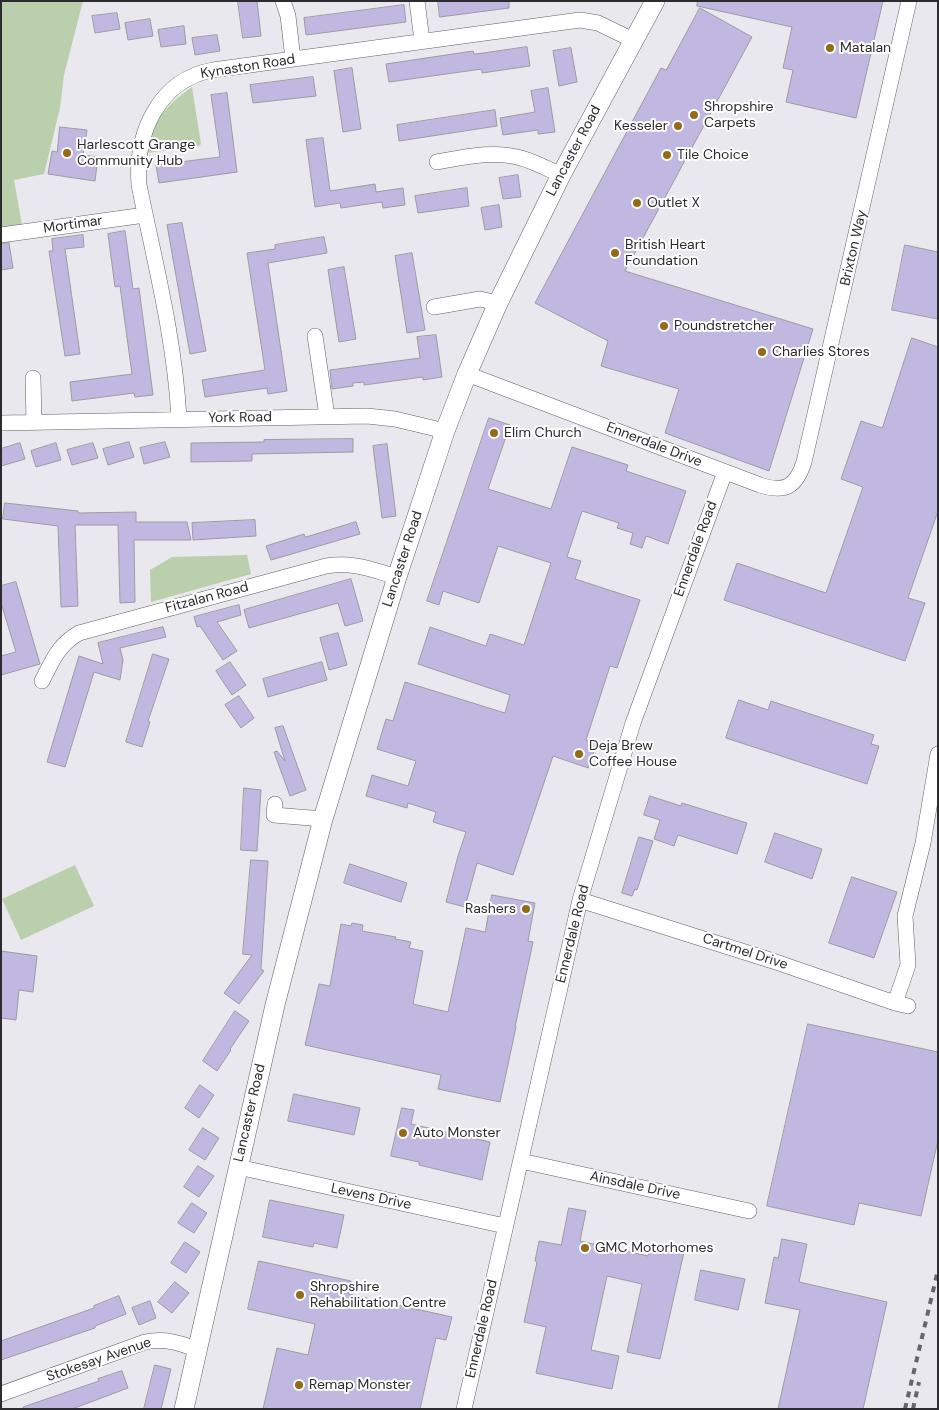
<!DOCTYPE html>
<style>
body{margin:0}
#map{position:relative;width:939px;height:1410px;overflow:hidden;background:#e9e8ee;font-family:"DM Sans",sans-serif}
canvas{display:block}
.frame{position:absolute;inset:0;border:2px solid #2c2b2e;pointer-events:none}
</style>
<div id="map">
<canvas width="939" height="1410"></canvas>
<div class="frame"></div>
</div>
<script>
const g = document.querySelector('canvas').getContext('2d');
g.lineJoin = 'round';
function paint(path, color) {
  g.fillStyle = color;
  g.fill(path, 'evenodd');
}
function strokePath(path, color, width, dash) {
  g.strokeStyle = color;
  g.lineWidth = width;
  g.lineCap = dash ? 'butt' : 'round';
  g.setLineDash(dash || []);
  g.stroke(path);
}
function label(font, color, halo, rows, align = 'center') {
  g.font = font + ' "DM Sans",sans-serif';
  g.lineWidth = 4;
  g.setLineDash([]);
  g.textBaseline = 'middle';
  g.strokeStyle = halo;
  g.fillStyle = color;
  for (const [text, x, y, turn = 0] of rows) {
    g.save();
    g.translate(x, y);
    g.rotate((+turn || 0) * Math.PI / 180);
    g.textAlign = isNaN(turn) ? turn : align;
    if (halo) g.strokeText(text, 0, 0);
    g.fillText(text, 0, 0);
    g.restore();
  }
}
paint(new Path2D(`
 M1,1H83L64,75L60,108L44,174L14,180L22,225L1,228Z
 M192,87L201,144L199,146L146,153C149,123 169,103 192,87Z
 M247,555L251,574L151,602L150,570L172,557Z
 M75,865L94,906L21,940L2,899Z`), '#bacfab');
const building = new Path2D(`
 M238,1H257L261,36L243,38Z
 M438,1H509V8L440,17Z
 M698,1H883L856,118L786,102L793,70L783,68L792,27L697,6Z
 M404,5L406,22L306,35L304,18Z
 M700,8L752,37L625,271L813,329L769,471L665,433L679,389L601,366L608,341L535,303L661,68L666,70Z
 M117,13L120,29L95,33L92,16Z
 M150,19L153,36L128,40L125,23Z
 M184,26L186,44L161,47L158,30Z
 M217,35L220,51L195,55L192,38Z
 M527,47L530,66L482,73V69L389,82L386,64L473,51L474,54Z
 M571,48L577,82L559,86L553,51Z
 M352,68L361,129L343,132L334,71Z
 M313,77L316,96L253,103L250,85Z
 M548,88L555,132L538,134V130L503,135L500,118L535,112L531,91Z
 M227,93L237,172L159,183L156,165L220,157L211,95Z
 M495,110L497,126L399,141L397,125Z
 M60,127L87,130L83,155L98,157L95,181L48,174L52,151L57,152Z
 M323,138L330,191L375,184L376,192L403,188L405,205L383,208L382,202L341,208L340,203L315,207L306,140Z
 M518,175L521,197L503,199L499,178Z
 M467,188L469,206L418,213L415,196Z
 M499,205L502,227L485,230L481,208Z
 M182,223L206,351L190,354L167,225Z
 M125,231L133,289L139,288L153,395L135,397L134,393L72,401L70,382L132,374L120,286L115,287L108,234Z
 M83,235L84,247L65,249L80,354L65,356L49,251H53L52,239Z
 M324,237L327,253L268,263L287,391L268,394L267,388L205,397L202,380L265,370L247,253L275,249V245Z
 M9,243L13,268L1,270V244Z
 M905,245L938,252V319L892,310Z
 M412,253L425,330L407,333L395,256Z
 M344,267L356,339L339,342L328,270Z
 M436,335L442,377L423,380V377L364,385V382L353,383V386L332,389L330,370L420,358L417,337Z
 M912,338L938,347V511L908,598L925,603L905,661L724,600L737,563L826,593L863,487L841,479L861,421L882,428Z
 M489,418L510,425L488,489L551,509L572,447L628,465L626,471L686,491L668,544L646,536L642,548L630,544L633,533L617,528L619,523L582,511L567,557L581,561L575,579L640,600L617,668L610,666L586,740L597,744L588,768L553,756L513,875L477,863L465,907L446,902L458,856L466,832L433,822L436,812L408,803L407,808L366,796L372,775L408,786L416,761L377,749L386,719L393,721L405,682L505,713L510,695L418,664L430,627L486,646L490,634L524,645L551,563L498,546L479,603L443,591L439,605L427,601Z
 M353,439V452L252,454V461L191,462V443L264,442V440Z
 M129,442L134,457L108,465L103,449Z
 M165,442L170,457L144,464L140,448Z
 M20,443L25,459L1,466V449Z
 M56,443L61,460L36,467L31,451Z
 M93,443L98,458L72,465L67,450Z
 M387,444L396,516L382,518L373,446Z
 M5,503L78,511V513L136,512V522H187L191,540H134L135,602L120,603L118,525H75L78,606L61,607L58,526L3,519Z
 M255,520L256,536L193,540L192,523Z
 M356,522L360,534L271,560L266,546L304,534L305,537Z
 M351,579L363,621L345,626L338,603L249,628L244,610Z
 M16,582L40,664L1,675V656L16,652L1,603V586Z
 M239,605L241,615L217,622L237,651L223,660L200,626L197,627L194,617Z
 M163,627L166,637L120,648L123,660L120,680L94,672L65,767L47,762L79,656L103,664L98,643Z
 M338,633L347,665L329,670L320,638Z
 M153,654L169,659L148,721L150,722L142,747L126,742Z
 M230,662L246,685L232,695L216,671Z
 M322,662L327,680L268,697L263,679Z
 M239,696L254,718L241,728L225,705Z
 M739,700L768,710L771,701L874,735L871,744L879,746L867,784L726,738Z
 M283,726L306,790L290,796L274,752L277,751L285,761L275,728Z
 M244,788L261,790L257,851L241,850Z
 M650,796L681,806L682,803L747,823L737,854L678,835L674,846L654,839L660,820L644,815Z
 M775,833L822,849L812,879L765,862Z
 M639,837L653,841L637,890L635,889L632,896L622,893Z
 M251,860L268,861L261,969L264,971L239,1004L224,993L252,955L243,954Z
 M350,864L407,883L401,902L344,883Z
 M852,877L897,892L874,958L829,943Z
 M492,895L535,903L528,941L533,942L515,1027H516L500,1102L438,1089L441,1075L305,1045L319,984L330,986L341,924L351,926L352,923L363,925L362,931L396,937L395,939L411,942L409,948L423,951L413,1004L448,1012L466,928L485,932Z
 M1,951L37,956L33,992L19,990L16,1020L1,1018Z
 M235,1011L249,1021L230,1049L231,1050L217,1071L203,1061Z
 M808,1024L938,1052V1140L921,1216L859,1203L854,1225L767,1206Z
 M200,1085L214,1095L199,1118L185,1108Z
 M294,1094L360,1108L354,1135L288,1121Z
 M402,1108L414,1110L411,1124L490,1142L482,1180L419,1165V1162L391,1156Z
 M203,1128L219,1138L205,1160L189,1150Z
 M198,1166L214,1176L199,1197L184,1187Z
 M270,1200L344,1215L337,1248L314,1243L313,1247L263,1237Z
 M192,1203L207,1213L194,1233L178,1223Z
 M569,1208L586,1211L580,1241L648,1256L651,1245L684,1252L660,1359L627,1352L642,1284L607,1276L591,1350L619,1356L612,1389L536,1373L546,1327L524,1322L537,1262L535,1261L539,1241L561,1245Z
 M782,1239L807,1244L799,1282L887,1302L863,1409H778L800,1310L765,1303L774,1257L778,1258Z
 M185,1242L200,1252L186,1273L171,1263Z
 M259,1261L351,1281L348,1294L452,1317L446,1340L436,1338L420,1409H263L277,1348L308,1355L315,1324L248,1309Z
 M701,1270L745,1279L738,1310L695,1300Z
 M175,1282L189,1293L172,1313L158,1302Z
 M119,1296L126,1314L95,1326V1328L1,1360V1341L94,1308V1306Z
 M150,1301L156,1318L139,1325L132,1308Z
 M155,1365L171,1369L161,1409H144Z
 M122,1371L128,1388L72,1409H24L23,1407L99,1381L98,1379Z`);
paint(building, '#c0b8e1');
strokePath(building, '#9c9ba1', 1);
const minor = new Path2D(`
 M283,1L288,16L293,59
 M417,1L422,41
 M437,162C465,157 493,150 521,158C535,162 548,169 561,175
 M1,235L145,215
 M434,307L480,299L498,303
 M315,336L327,416
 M467,374L760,485C785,493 796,487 804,462L909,1
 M33,378L34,423
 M179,419C175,340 155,263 139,185C135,134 158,80 213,70L580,20L598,23L633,40
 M1,423L367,416L395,419L445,431
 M42,681C53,660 58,645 79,633L326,566C354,562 370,569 397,577
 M275,804L274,815L323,819
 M580,900L773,961L895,1003L908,1006
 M895,1003L908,965L905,916L923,843L938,754
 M521,1161L749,1211
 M238,1167L505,1226
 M1,1394L145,1342C165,1338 180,1343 198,1350
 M464,1409L580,900L633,723L725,472`);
const tertiary = new Path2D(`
 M184,1409L275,1005L323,819L397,577L445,431L467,374L498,303L561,175L655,1`);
strokePath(minor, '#616166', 16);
strokePath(tertiary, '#616166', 20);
strokePath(minor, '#fff', 15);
strokePath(tertiary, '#fff', 19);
strokePath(new Path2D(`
 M905,1409L938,1270
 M913,1409L919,1382`), '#666569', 4, [6, 6]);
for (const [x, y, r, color] of [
 [830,48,5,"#956a15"],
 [694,115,5,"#956a15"],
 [678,126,5,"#956a15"],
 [67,153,5,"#956a15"],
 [667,155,5,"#956a15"],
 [637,203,5,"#956a15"],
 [615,253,5,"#956a15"],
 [664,326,5,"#956a15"],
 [762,352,5,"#956a15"],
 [494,433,5,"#956a15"],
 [579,754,5,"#956a15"],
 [526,909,5,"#956a15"],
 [403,1133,5,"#956a15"],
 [585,1248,5,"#956a15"],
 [300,1295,5,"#956a15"],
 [299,1385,5,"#956a15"]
]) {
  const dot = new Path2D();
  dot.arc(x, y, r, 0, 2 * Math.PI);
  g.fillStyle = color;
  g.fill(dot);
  strokePath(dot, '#fff', 2);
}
label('14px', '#2c2b2e', '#fff', [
 ["Matalan",840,48],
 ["Shropshire",704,107],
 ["Carpets",704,123],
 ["Kesseler",668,126,"right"],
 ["Harlescott Grange",77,145],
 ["Community Hub",77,161],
 ["Tile Choice",677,155],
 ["Outlet X",647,203],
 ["British Heart",625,245],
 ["Foundation",625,261],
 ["Poundstretcher",674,326],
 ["Charlies Stores",772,352],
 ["Elim Church",504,433],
 ["Deja Brew",589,746],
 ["Coffee House",589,762],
 ["Rashers",516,909,"right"],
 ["Auto Monster",413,1133],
 ["GMC Motorhomes",595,1248],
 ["Shropshire",310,1287],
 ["Rehabilitation Centre",310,1303],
 ["Remap Monster",309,1385]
], 'left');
label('14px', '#2c2b2e', '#fff', [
 ["Kynaston Road",248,67,-9],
 ["Lancaster Road",574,151,-62],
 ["Mortimar",73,225,-8],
 ["Brixton Way",854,248,-77],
 ["York Road",240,418,-1],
 ["Ennerdale Drive",654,445,21],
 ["Ennerdale Road",696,549,-70],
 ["Lancaster Road",403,559,-72],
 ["Fitzalan Road",207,598,-15],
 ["Ennerdale Road",573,934,-76],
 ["Cartmel Drive",745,952,18],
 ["Lancaster Road",250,1113,-77],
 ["Ainsdale Drive",635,1186,12],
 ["Levens Drive",371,1197,12],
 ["Ennerdale Road",482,1329,-77],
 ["Stokesay Avenue",99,1360,-19]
]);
</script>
